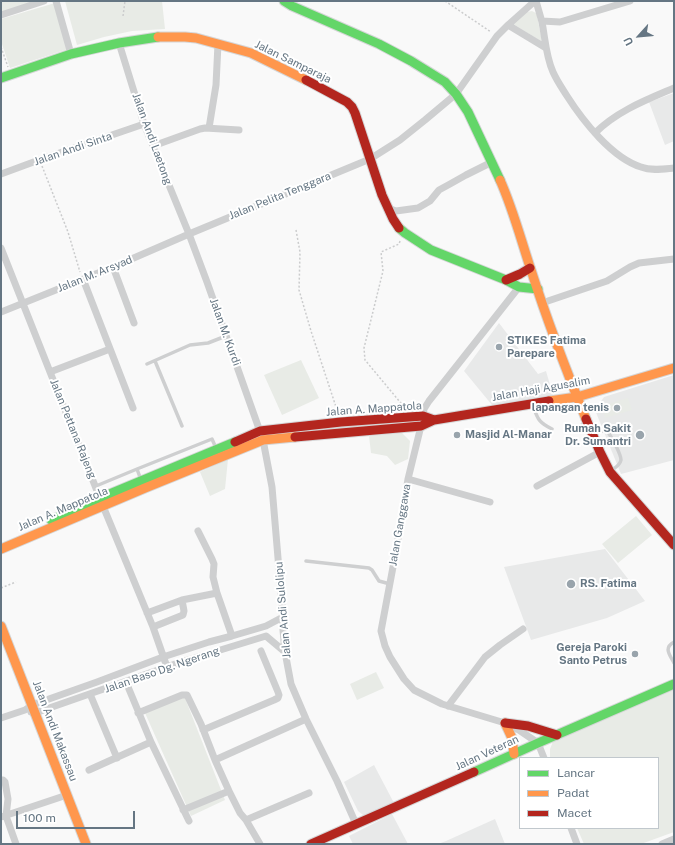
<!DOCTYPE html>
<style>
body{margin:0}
#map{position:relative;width:675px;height:845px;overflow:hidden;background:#f9f9f9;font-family:"Public Sans",sans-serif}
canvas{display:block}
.frame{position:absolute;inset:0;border:2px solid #657683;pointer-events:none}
.legend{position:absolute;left:519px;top:757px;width:140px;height:72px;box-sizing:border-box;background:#fff;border:1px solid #c1c8cd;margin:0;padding:5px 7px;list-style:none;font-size:12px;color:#657683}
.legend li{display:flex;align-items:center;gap:8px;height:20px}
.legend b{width:20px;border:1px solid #c1c8cd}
.north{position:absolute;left:619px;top:16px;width:40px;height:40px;-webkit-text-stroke:3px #fff;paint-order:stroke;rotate:243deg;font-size:11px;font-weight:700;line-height:16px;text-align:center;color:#657683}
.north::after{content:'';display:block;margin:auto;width:14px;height:18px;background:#657683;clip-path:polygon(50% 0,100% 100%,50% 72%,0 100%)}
.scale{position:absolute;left:16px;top:811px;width:119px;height:18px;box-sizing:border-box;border:2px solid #657683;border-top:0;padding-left:5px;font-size:12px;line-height:14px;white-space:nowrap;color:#657683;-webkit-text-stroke:3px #fff;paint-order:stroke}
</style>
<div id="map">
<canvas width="675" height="845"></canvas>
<div class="frame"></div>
<ul class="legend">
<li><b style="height:5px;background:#63d668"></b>Lancar</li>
<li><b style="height:5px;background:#ff974d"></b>Padat</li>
<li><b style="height:5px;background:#b3261e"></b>Macet</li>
</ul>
<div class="north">U</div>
<div class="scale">100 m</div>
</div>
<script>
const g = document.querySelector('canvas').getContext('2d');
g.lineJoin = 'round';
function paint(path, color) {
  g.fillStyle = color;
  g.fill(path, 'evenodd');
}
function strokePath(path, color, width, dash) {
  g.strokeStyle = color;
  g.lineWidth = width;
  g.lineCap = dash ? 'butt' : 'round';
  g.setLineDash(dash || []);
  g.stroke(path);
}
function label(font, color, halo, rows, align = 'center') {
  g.font = font + ' "Public Sans",sans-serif';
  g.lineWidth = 4;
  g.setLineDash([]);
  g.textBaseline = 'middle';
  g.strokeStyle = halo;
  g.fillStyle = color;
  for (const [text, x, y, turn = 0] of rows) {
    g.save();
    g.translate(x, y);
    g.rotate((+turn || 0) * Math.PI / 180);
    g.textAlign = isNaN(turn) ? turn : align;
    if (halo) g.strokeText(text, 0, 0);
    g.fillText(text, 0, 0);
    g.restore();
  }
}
paint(new Path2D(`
 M674,93V141L665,145L649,102Z
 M499,323L538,374L546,371L553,395L492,405L464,371Z
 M674,375V460L621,474L595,410L604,397Z
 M605,549L645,601L607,618L531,640L504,567Z
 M374,765L394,803L368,816L363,815L358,811L344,782Z
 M392,814L408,844H353L349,836Z
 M495,819L505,844H438L446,841Z`), '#e8e9e9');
paint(new Path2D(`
 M1,1H42L1,13Z
 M65,1H162L165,29L132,31L104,37L77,45Z
 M55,3L68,49L10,68L1,41V19Z
 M532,11L536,13L537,15L542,42L513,24L527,12Z
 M301,360L319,398L282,415L264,375Z
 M628,398L632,410L605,418L602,406Z
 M402,433L410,441L408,459L395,465L387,456L371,453L369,436Z
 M228,459L225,489L210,496L200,472Z
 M636,516L652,535L618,563L602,544Z
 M376,672L384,688L357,700L350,684Z
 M674,687V832L641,844H584L577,828H658V758H550V749L554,739Z
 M183,693L225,800L191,816L145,713Z`), '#e8ebe6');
const fast = new Path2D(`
 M284,1L292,6L379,44L411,61L445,82L456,94L468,112L500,180
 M1,78L71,54L119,43L158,37
 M399,228L405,233L431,250L506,280L519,287L538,289
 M51,520L100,498L235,442
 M474,772L538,743L674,684`);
const slow = new Path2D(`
 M158,37H185L196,38L251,53L306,80
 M500,180C513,209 521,240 531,270C547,320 566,370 586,419
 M549,401L577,397L674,368
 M1,549L145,488L263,440L295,437
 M1,626L86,844
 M505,723L512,738L514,754`);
const jam = new Path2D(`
 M306,80L347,102L352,107L355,113L382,195L393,219L399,228
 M506,280L520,274L530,268
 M586,419L600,452L610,472L674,545
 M295,437L421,426L434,420L549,401
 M235,442L260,431L341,422L423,416L434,420
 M505,723L528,726L557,735
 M311,844L474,772`);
strokePath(fast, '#d5d6d7', 11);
strokePath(slow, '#d5d6d7', 11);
strokePath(jam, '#d5d6d7', 11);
strokePath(new Path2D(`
 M445,1L491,32
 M123,16L125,1
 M1,47L8,67
 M42,166L68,232L80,272
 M296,230L300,252L299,290L311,331L338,413
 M400,241L399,244L381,252L383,271L364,348L365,360L405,408
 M1,588L16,582`), '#cbcccd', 1.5, [2, 2]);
strokePath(new Path2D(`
 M155,361L182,426
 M147,364L190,345L208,343L226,336
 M533,406C538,419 538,422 552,429
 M577,427L585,424
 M595,431H606L608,432C612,438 621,454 621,460C620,465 615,468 612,470
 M141,480L137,469L212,439L216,448
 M96,486L137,469
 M306,561L369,568L372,570L379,581L390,584
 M674,642C663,648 670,655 674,663`), '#cecfd0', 3.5);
strokePath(new Path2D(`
 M56,1L71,54
 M536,1C538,8 540,15 542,22C545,38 546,57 553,72C557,81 562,88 567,96C583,121 612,158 641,167C651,171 663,169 674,168
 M1,15L44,1
 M542,21L560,22L630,1
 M508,25L546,48
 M119,43L144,124L189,234L207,282L263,440L272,487L283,617V630L285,652L291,684L306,719L337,781L356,824
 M209,128L216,85L218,44
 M595,133C617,111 646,100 674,88
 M153,146L200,129L205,128L239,130
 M1,174L39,160L144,124
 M388,208L396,211L418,208L430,201L439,190L450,184L466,175L492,162
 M1,248L103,506L153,627L167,667
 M113,267L134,323
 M83,279L133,408
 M519,287L429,401L424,409L421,426L408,479L396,551L381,631L385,646L390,657L404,679L414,690L442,704L505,723L519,730L538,743L544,758
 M542,303L607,281L630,267L639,263L674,259
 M1,312L113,267L189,234L370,159L400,140L425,120L456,94L497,36L508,25L535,1
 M50,372L110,349
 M408,479L490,502
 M537,486L600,452
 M198,531L212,559L214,564L213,577L217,593
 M182,600L217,593L232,636
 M147,613L182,600L184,611L183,615L153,627
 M126,682L151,742L189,821
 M90,694L117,758
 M448,706L485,657L500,645L523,629
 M31,712L35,713L178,663L266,636L285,652
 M138,713L182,695H187L201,724L215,760L229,791L240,813L246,820L260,844
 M1,718L25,710L32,705L97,682L163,657L209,642L232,636L266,626L283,617
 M203,730L274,700L278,698L279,695L278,692L261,651
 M215,760L306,719
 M89,770L151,742
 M1,780H3L5,782L8,799L6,816L16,844
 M183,810L229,791
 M1,817L67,795
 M246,820L309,793
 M571,828L577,844
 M662,844L674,839`), '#cecfd0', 7);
strokePath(fast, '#63d668', 9);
strokePath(slow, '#ff974d', 9);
strokePath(jam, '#b3261e', 9);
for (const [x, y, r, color] of [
 [499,347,4,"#99a4ac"],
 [617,408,4,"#99a4ac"],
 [457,435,4,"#99a4ac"],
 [640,435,5,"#99a4ac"],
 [571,584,5,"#99a4ac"],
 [635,654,4,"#99a4ac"]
]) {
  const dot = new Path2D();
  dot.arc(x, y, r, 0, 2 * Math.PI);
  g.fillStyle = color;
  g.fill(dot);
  strokePath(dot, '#fff', 1.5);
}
label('11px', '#657683', '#fff', [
 ["Jalan Samparaja",293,62,26],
 ["Jalan Andi Laetong",152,139,70],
 ["Jalan Andi Sinta",73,149,-19],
 ["Jalan Pelita Tenggara",280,196,-22],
 ["Jalan M. Arsyad",95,274,-22],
 ["Jalan M. Kurdi",225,332,70],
 ["Jalan Haji Agusalim",541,389,-10],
 ["Jalan A. Mappatola",374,409,-4],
 ["Jalan Pettana Rajeng",73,429,68],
 ["Jalan A. Mappatola",63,509,-23],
 ["Jalan Ganggawa",400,525,-80],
 ["Jalan Andi Sulolipu",283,610,-95],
 ["Jalan Baso Dg. Ngerang",162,670,-19],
 ["Jalan Andi Makassau",55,731,69],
 ["Jalan Veteran",487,753,-25]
]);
label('bold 11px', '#657683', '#fff', [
 ["STIKES Fatima",507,341],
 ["Parepare",507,354],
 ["lapangan tenis",609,408,"right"],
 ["Rumah Sakit",631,429,"right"],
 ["Dr. Sumantri",631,442,"right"],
 ["Masjid Al-Manar",465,435],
 ["RS. Fatima",580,584],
 ["Gereja Paroki",627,648,"right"],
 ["Santo Petrus",627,661,"right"]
], 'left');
</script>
